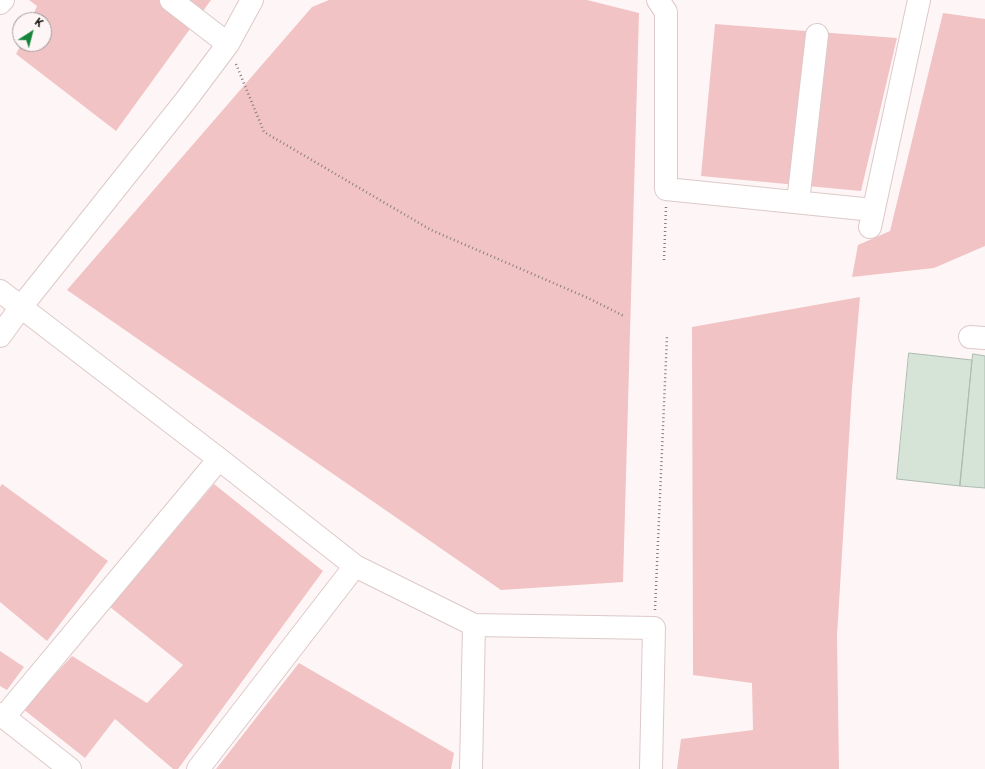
<!DOCTYPE html>
<style>
body{margin:0}
#map{position:relative;width:985px;height:769px;overflow:hidden;background:#fef6f6;font-family:Roboto,sans-serif}
canvas{display:block}
.north{position:absolute;left:12px;top:12px;width:40px;height:40px;box-sizing:border-box;background:#fef6f6;border:1px solid #a19a9a;border-radius:50%;rotate:36deg;font-size:11px;font-weight:700;line-height:16px;text-align:center;color:#160f0f}
.north::after{content:'';display:block;margin:auto;width:14px;height:18px;background:#17843b;clip-path:polygon(50% 0,100% 100%,50% 72%,0 100%)}
</style>
<div id="map">
<canvas width="985" height="769"></canvas>
<div class="north">K</div>
</div>
<script>
const g = document.querySelector('canvas').getContext('2d');
g.lineJoin = 'round';
function paint(path, color) {
  g.fillStyle = color;
  g.fill(path, 'evenodd');
}
function strokePath(path, color, width, dash) {
  g.strokeStyle = color;
  g.lineWidth = width;
  g.lineCap = dash ? 'butt' : 'round';
  g.setLineDash(dash || []);
  g.stroke(path);
}
paint(new Path2D(`
 M29,0H211L116,131L16,54L21,44H44V20H31L37,6Z
 M329,0H587L639,13L623,582L501,590L67,290L312,7Z
 M943,13L985,19V246L934,268L852,277L858,245L890,231Z
 M715,24L897,38L861,191L701,176Z
 M860,297L852,389L837,636L839,769H677L681,739L753,730L752,683L693,675L692,327Z
 M2,484L108,561L47,641L0,602V487Z
 M214,484L323,571L178,769H173L115,719L85,758L23,709L72,656L147,703L183,665L110,607Z
 M0,651L24,667L7,690L0,686Z
 M299,663L454,753L451,769H216Z`), '#f2c3c4');
const building = new Path2D(`
 M909,353L972,360L960,486L897,479Z
 M973,354L985,356V488L960,486Z`);
paint(building, '#d6e4d8');
strokePath(building, '#aebbaf', 1);
const minor = new Path2D(`
 M171,0L228,44
 M658,0L666,12V189L873,210
 M0,3L3,0
 M798,202L817,35
 M870,227L919,0
 M0,291L219,459L355,566L474,625L654,628L651,769
 M0,336L21,307L186,100L228,44L252,0
 M970,337L985,338
 M0,714L70,769
 M4,717L219,459
 M198,769L355,566
 M471,769L474,625`);
strokePath(minor, '#ddc9c9', 24);
strokePath(new Path2D(`
 M236,64L264,132L431,230L588,298L624,316
 M664,260L666,207
 M655,610L667,336`), '#867e7e', 2.5, [1, 3]);
strokePath(minor, '#fff', 22);
</script>
